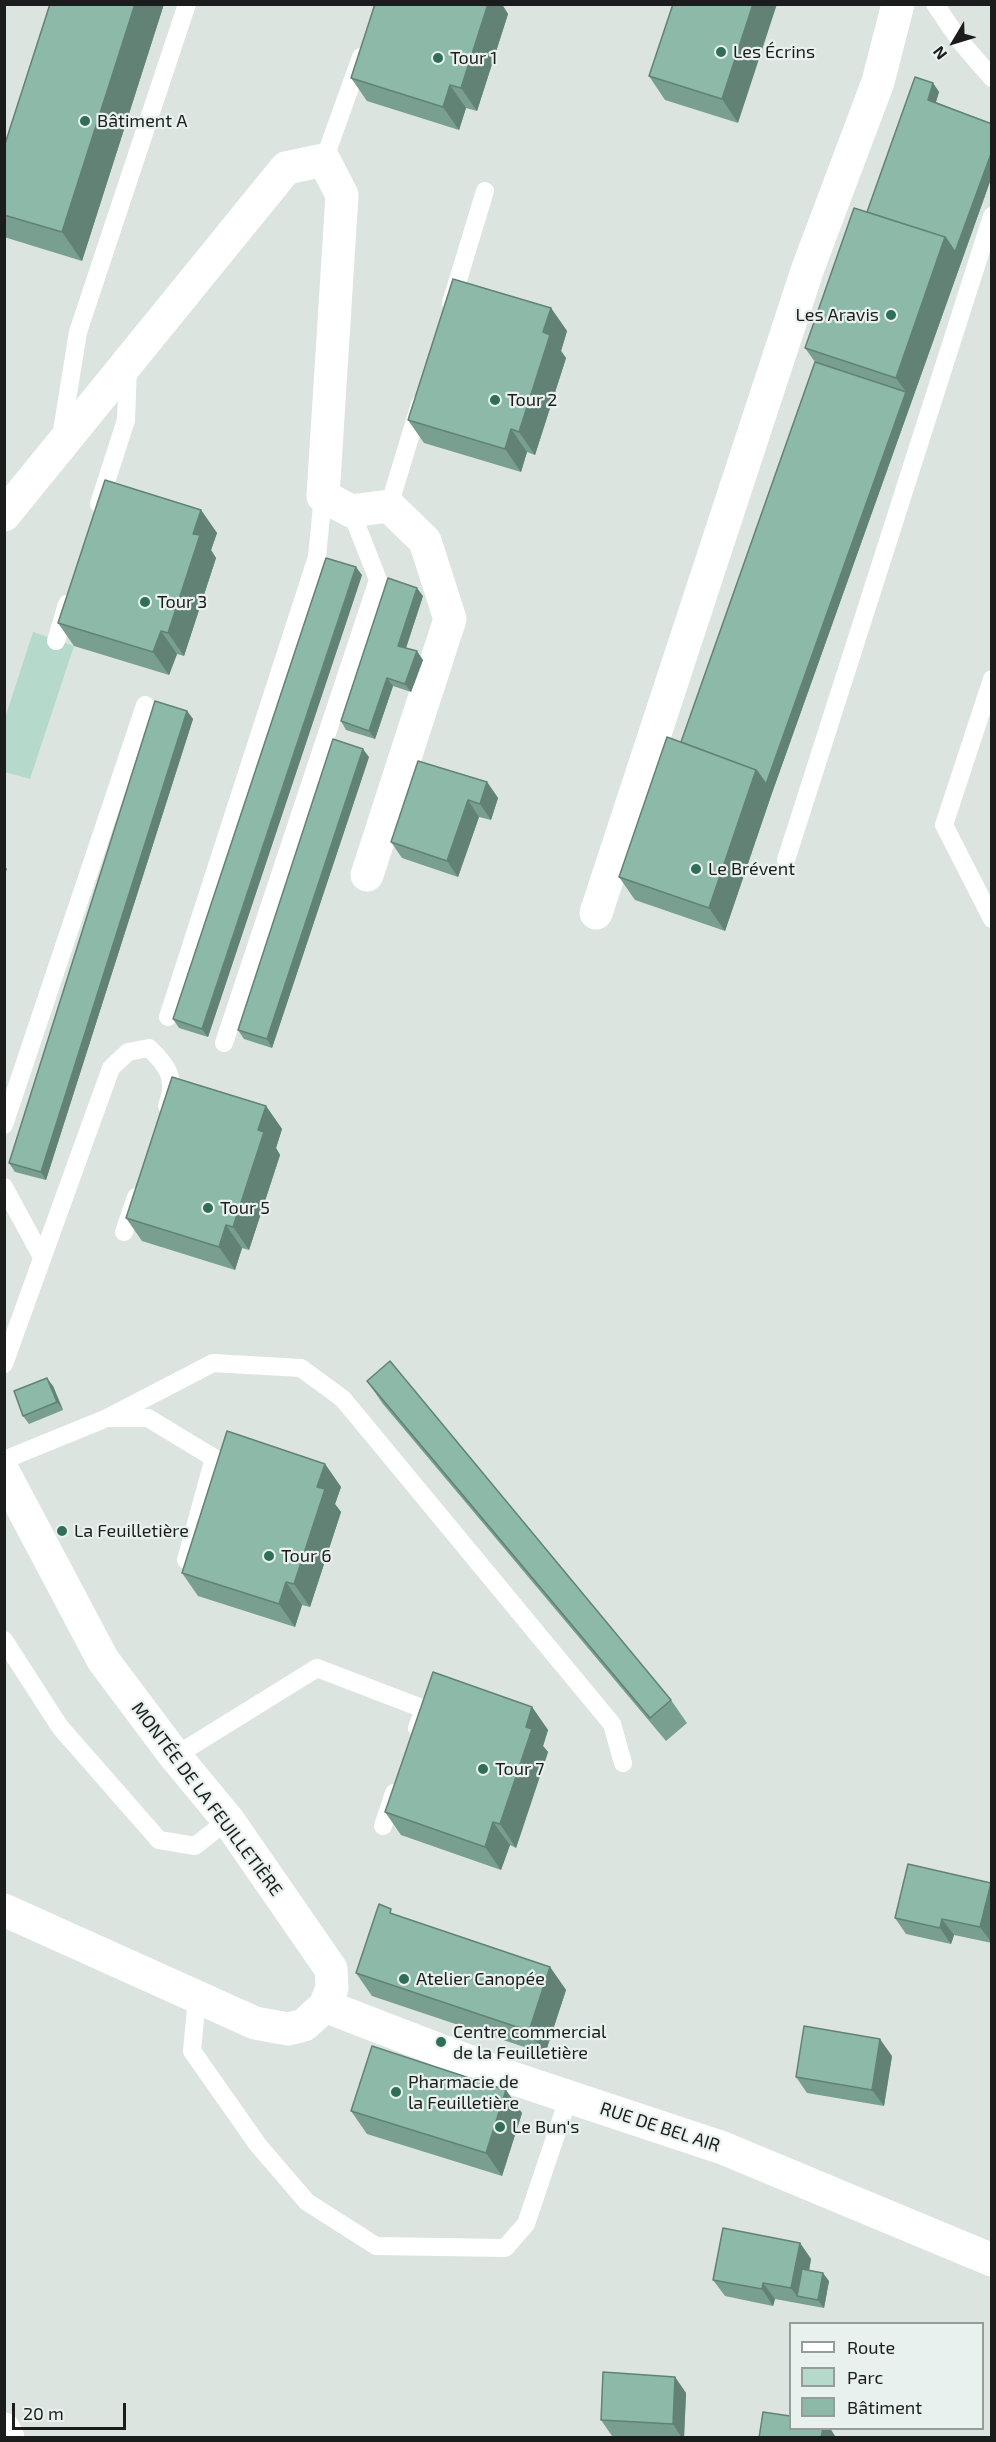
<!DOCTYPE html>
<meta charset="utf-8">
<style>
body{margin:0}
#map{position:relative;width:996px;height:2442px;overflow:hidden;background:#dce4e0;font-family:"Exo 2",sans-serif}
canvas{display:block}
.frame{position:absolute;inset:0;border:6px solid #1a1d1c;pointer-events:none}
.legend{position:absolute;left:789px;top:2322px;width:195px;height:108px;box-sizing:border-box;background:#e9f1ee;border:2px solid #969c9a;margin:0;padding:8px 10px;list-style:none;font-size:18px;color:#1a1d1c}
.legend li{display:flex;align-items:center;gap:12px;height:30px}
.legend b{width:30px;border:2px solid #969c9a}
.north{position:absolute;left:924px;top:12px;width:60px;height:60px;-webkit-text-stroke:4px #e9f1ee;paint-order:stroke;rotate:232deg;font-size:16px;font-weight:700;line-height:24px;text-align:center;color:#1a1d1c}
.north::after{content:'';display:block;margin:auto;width:21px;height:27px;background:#1a1d1c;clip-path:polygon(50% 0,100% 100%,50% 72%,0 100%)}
.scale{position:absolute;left:12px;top:2403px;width:114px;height:27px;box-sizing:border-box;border:3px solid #1a1d1c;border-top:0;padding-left:8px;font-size:18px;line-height:21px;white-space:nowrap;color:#1a1d1c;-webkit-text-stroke:4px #e9f1ee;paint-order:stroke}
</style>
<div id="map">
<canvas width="996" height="2442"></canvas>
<div class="frame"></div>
<ul class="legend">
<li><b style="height:8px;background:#fff"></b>Route</li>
<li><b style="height:16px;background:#b5dacb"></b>Parc</li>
<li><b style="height:16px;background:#8cb9a8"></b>Bâtiment</li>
</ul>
<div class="north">N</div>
<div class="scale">20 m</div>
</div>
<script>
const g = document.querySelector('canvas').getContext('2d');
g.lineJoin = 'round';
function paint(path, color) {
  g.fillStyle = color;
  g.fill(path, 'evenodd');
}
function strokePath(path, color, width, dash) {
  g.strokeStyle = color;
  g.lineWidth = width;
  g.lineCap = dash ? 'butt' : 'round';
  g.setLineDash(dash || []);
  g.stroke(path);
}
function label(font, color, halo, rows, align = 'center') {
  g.font = font + ' "Exo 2",sans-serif';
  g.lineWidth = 4.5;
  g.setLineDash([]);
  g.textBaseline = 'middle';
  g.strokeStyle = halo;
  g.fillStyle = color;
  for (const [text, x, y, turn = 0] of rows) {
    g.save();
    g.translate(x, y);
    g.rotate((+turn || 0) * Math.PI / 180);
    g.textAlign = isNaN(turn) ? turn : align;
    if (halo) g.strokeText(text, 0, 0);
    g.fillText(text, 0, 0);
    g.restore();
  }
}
paint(new Path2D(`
 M33,632L74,646L30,779L5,772V718Z`), '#b5dacb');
strokePath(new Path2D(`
 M935,4L960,41L992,78
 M324,160L361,57
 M451,303L485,191
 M61,437L78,332L187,4
 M99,504L126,420L128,367
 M389,506L420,404
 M56,641L67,604
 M992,679L944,825L992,919
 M786,860L992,216
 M168,1017L317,557L323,496
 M224,1043L378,580L351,511
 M4,1125L145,705
 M4,1187L42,1257
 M124,1232L136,1197
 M4,1364L111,1068L128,1052L149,1048C168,1066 177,1079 167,1106
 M110,1418H148L214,1458L186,1560
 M4,1460L107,1418L213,1363L301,1368L343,1399L612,1724L623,1763
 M4,1640L60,1727L159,1840L195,1846L228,1820
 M175,1756L317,1668L424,1709L417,1728
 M383,1826L394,1793
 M197,1998L192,2051L258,2145L307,2202L376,2246L505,2248L526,2224L563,2114L567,2097`), '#fff', 18);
strokePath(new Path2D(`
 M4,515L286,168L324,160L342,195L323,496L351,511L389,506L425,541L450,619L367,875
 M596,913L808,268L878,82L898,4
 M4,1473L103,1660L175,1756L228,1820L331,1969L332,1988L325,2006L304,2025L288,2029L255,2023L4,1910
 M325,2006L512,2078L723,2148L992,2260
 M4,2429L8,2438`), '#fff', 33);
paint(new Path2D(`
 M50,4H164L82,261L4,237V147Z
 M673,4L738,123L665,100L649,76Z
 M503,6L508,14L477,111L466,108L459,130L367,101L351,78Z
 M933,83L939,92L936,102L992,124V176L772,793L725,931L635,900L619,877L681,742L815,362L805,348L867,212Z
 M551,308L567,331L561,351L566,358L535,455L527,452L521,472L424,443L408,420Z
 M201,510L217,533L211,550L216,558L184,656L177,654L169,675L74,646L58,623Z
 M362,575L208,1037L179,1028L173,1019Z
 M423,596L406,648L423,660L411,692L393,686L375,739L346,730L341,721Z
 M187,711L193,719L46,1180L15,1172L9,1163Z
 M369,757L272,1048L244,1039L238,1030Z
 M487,782L498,798L491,820L479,817L458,877L402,858L391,842Z
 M266,1106L282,1129L276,1148L280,1155L249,1250L242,1248L235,1270L142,1241L126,1218Z
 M367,1381L671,1700L687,1723L666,1741L383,1404Z
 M53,1386L63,1410L29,1424L23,1416Z
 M325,1464L341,1487L335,1504L341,1512L310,1607L302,1605L295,1627L198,1596L182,1573Z
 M532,1707L548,1730L543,1746L548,1752L516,1848L510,1845L501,1870L401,1835L385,1812Z
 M991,1883L992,1884V1943L954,1935L951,1944L906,1934L895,1918Z
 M396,1915L550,1967L566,1990L545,2054L372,1996L356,1973Z
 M892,2056L884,2106L807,2093L796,2077Z
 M351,2111L522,2113L502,2176L367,2134Z
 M800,2243L811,2259L809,2271L829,2281L824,2308L775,2299L773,2306L725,2296L713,2280Z
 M675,2377L686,2393L684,2438H639L612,2436L601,2420Z`), '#789f90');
paint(new Path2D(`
 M135,4H164L82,261L62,232Z
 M488,4H503V6L508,14L477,111L461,88Z
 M753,4H777L738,123L722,99Z
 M933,83L939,92L934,108L928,100Z
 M450,85L466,108L459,130L443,107Z
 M992,151V176L772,793L725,931L709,908L756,770L906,392L896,378L945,237Z
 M551,308L567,331L561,351L566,358L535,455L519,432L543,332Z
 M511,429L527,452L521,472L505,449Z
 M201,510L217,533L211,550L216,558L184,656L168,633L193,534Z
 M356,567L362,575L208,1037L202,1029Z
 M417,588L423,596L404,654L398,646Z
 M161,631L177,654L169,675L153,652Z
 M417,651L423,660L411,692L405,684Z
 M387,678L393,686L375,739L369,731Z
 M187,711L193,719L46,1180L41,1172Z
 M363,749L369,757L272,1048L267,1039Z
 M487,782L498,798L491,820L480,804Z
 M468,800L479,817L458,877L447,861Z
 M4,865L7,869L4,877Z
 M266,1106L282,1129L276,1148L280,1155L249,1250L233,1227L258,1130Z
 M226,1225L242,1248L235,1270L219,1247Z
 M47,1378L53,1386L63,1410L57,1402Z
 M325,1464L341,1487L335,1504L341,1512L310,1607L294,1584L317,1487Z
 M286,1582L302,1605L295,1627L279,1604Z
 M532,1707L548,1730L543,1746L548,1752L516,1848L500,1824L526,1727Z
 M493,1822L510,1845L501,1870L485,1847Z
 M991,1883L992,1884V1943L980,1927Z
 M942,1919L954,1935L951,1944L940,1928Z
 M550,1967L566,1990L545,2054L529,2031Z
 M880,2039L892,2056L884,2106L872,2090Z
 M506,2090L522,2113L502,2176L486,2153Z
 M800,2243L811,2259L804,2297L797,2296L791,2288Z
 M823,2273L829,2281L824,2308L818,2300Z
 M763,2283L775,2299L773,2306L762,2289Z
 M675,2377L686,2393L684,2438H682L673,2424Z
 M823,2428H830L835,2436V2438H821Z`), '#628276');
const building = new Path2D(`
 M50,4H135L62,232L4,215V147Z
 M375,4H488L461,88L450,85L443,107L351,78Z
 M673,4H753L722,99L649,76Z
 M915,77L933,83L928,100L992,124V151L955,252L945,237L867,212Z
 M854,208L945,237L896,378L805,348Z
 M453,279L551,308L543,332L550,335L519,432L511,429L505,449L408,420Z
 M815,362L906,392L766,784L756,770L681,742Z
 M105,480L201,510L193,534L200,535L168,633L161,631L153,652L58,623Z
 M326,558L356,567L202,1029L173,1019Z
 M388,578L417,588L398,646L417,651L405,684L387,678L369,731L341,721Z
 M155,701L187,711L41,1172L9,1163Z
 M667,737L756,770L709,908L619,877Z
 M333,739L363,749L267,1039L238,1030Z
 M418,761L487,782L480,804L468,800L447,861L391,842Z
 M172,1077L266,1106L258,1130L264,1132L233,1227L226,1225L219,1247L126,1218Z
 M390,1361L671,1700L650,1718L367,1381Z
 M47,1378L57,1402L23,1416L14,1391Z
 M227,1431L325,1464L317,1487L325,1489L294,1584L286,1582L279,1604L182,1573Z
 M433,1672L532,1707L526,1727L532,1729L500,1824L493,1822L485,1847L385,1812Z
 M908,1864L991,1883L980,1927L942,1919L940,1928L895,1918Z
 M379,1904L391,1909L390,1913L550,1967L529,2031L356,1973Z
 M804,2026L880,2039L872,2090L796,2077Z
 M372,2046L506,2090L486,2153L351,2111Z
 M723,2228L800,2243L791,2288L763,2283L762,2289L713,2280Z
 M802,2269L823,2273L818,2300L797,2296Z
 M603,2372L675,2377L673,2424L601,2420Z
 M763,2412L790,2416V2428H823L821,2438H759Z`);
paint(building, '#8cb9a8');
strokePath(building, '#628276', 1.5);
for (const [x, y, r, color] of [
 [721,52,6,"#316e5a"],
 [438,58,6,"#316e5a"],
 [85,121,6,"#316e5a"],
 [891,315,6,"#316e5a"],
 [495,400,6,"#316e5a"],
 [145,602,6,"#316e5a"],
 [696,869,6,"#316e5a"],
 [208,1208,6,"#316e5a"],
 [62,1531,6,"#316e5a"],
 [269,1556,6,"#316e5a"],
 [483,1769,6,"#316e5a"],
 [404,1979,6,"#316e5a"],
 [441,2042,6,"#316e5a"],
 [396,2092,6,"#316e5a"],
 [500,2127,6,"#316e5a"]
]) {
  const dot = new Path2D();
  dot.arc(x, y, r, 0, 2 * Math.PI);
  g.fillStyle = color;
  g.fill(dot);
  strokePath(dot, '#e9f1ee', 2);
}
label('18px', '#1a1d1c', '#e9f1ee', [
 ["Les Écrins",733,52],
 ["Tour 1",450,58],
 ["Bâtiment A",97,121],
 ["Les Aravis",879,315,"right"],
 ["Tour 2",507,400],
 ["Tour 3",157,602],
 ["Le Brévent",708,869],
 ["Tour 5",220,1208],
 ["La Feuilletière",74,1531],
 ["Tour 6",281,1556],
 ["Tour 7",495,1769],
 ["Atelier Canopée",416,1979],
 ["Centre commercial",453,2032],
 ["de la Feuilletière",453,2053],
 ["Pharmacie de",408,2082],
 ["la Feuilletière",408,2103],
 ["Le Bun's",512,2127]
], 'left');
label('18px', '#1a1d1c', '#e9f1ee', [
 ["MONTÉE DE LA FEUILLETIÈRE",207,1799,53],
 ["RUE DE BEL AIR",660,2127,18]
]);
</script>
